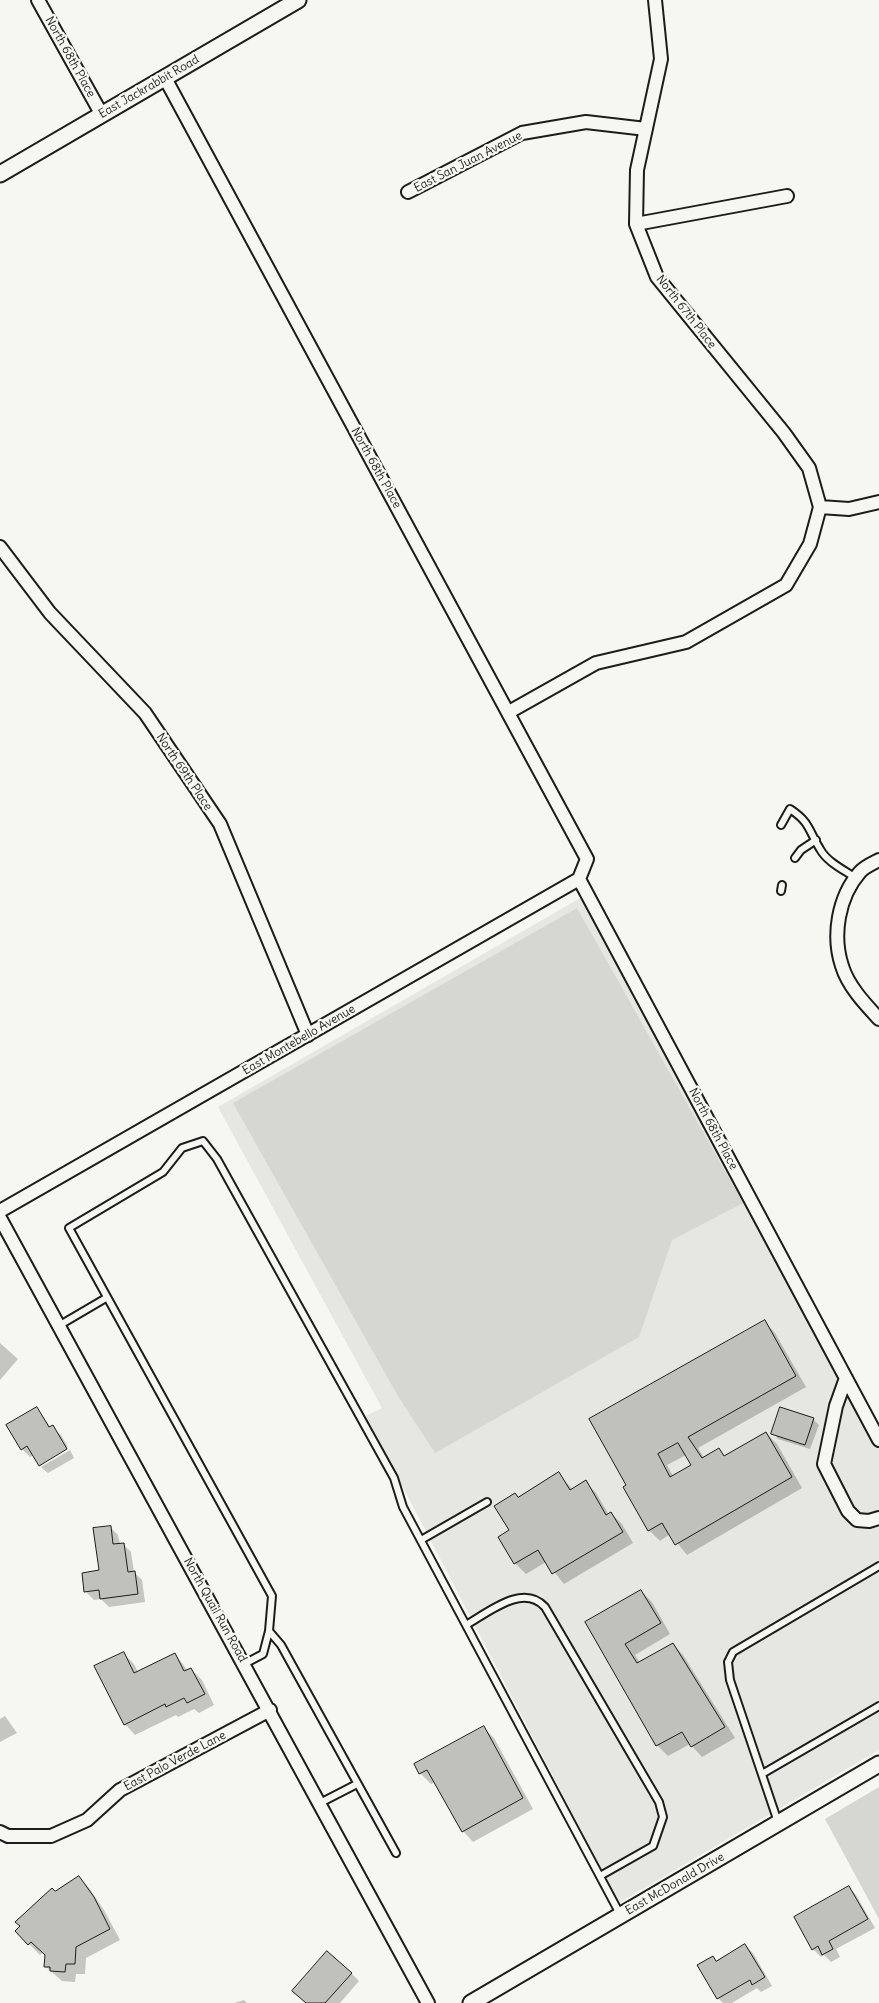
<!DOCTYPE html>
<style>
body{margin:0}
canvas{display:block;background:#f6f6f2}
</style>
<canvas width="879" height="2003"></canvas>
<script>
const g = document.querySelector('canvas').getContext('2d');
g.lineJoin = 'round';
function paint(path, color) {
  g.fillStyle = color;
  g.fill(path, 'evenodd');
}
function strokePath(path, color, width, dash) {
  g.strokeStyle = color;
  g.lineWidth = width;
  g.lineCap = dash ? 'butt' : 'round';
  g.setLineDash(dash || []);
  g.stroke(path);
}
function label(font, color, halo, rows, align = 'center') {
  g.font = font + ' Delius,sans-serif';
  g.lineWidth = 4.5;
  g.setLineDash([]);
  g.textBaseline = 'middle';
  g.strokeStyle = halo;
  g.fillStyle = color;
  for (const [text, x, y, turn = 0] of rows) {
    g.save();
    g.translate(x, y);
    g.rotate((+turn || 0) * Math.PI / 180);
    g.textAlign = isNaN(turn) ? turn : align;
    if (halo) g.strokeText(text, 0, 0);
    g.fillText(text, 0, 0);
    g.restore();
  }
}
paint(new Path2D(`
 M582,897L879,1446V1750L619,1903L366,1416L382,1408L218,1107Z`), '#e6e6e2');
paint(new Path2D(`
 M577,908L743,1203L672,1240L639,1337L435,1453L398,1396L233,1103Z
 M879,1787V1919L825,1819Z`), '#d6d6d2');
paint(new Path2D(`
 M765,1322L775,1333L806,1387L698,1448L704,1458L719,1450L725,1457L766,1433L777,1444L802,1488L687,1555L670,1534L660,1541L649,1530L625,1488ZM686,1455L692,1465L673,1476L667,1465Z
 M0,1343L18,1359L0,1380Z
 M37,1408L51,1428L61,1435L68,1447L40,1466L34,1455L30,1457L22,1449L8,1425Z
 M781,1409L814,1420L819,1425L810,1449L778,1439L773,1433Z
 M70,1450L74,1458L48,1473L41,1467Z
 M559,1474L573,1490L586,1482L596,1493L609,1515L611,1513L622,1524L633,1543L564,1584L546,1562L526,1574L515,1563L511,1530L519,1498Z
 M110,1527L118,1535L120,1544H123L131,1552L134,1572L142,1580L145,1602L109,1607L101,1599L94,1600L86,1592L100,1572Z
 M641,1591L652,1602L670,1634L635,1655L640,1663L673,1644L683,1655L735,1738L702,1757L690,1744L668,1756L657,1745L587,1622Z
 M123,1653L134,1664L138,1672L175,1654L188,1671L191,1669L202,1680L214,1705L199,1713L194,1709L178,1717L176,1715L135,1735L125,1724Z
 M5,1716L17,1733L0,1742V1719Z
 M483,1727L494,1738L533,1809L473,1842L463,1831L435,1782L431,1784L420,1773L416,1764Z
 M79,1877L89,1888L104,1910L120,1940L86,1958L85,1974H76L75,1982L62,1981L45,1966L46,1955L43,1952L40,1955L16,1931L54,1893Z
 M848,1887L856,1895L875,1928L836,1949L840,1957L831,1962L824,1955L821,1957L813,1949Z
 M745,1945L753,1953L772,1986L761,1992L757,1988L732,2003H723L718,1998L713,1957L717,1962Z
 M351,1973L359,1981L340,2003H307Z
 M244,2000L247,2003H234Z`), '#0003');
const building = new Path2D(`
 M765,1320L796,1376L688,1437L702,1458L719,1448L724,1456L766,1432L792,1477L675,1545L662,1523L648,1531L623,1487L626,1485L589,1419ZM678,1443L691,1465L670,1477L658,1454Z
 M37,1407L49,1427L53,1425L67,1449L39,1466L27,1446L21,1450L6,1425Z
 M780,1407L814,1418L805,1445L771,1434Z
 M559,1472L570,1490L586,1480L606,1515L611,1512L623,1532L552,1574L538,1550L514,1564L498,1537L509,1530L494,1506L515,1493L518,1497Z
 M111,1526L113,1544L124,1543L128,1572L135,1571L138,1594L100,1599L99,1590L84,1592L82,1573L99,1570L93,1528Z
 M641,1590L661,1623L625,1644L637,1663L673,1643L725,1727L691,1747L682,1732L656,1746L585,1622Z
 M124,1652L134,1673L175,1653L184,1671L191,1668L205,1694L187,1703L184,1698L166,1707L165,1704L124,1725L94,1666Z
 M484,1726L523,1798L462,1832L427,1770L419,1774L414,1764Z
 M79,1876L94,1897L110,1929L76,1947L75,1964H66L65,1972L50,1971V1967H44L45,1955L31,1942L28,1945L15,1931L20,1926L15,1922L52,1888L55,1891Z
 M849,1886L868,1919L829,1941L833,1949L822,1955L818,1946L812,1950L794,1917Z
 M745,1944L765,1977L752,1985L750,1980L717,1999L697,1965L713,1956L716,1961Z
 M327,1951L352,1973L325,2003H306L292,1991Z`);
paint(building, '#c0c0bd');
strokePath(building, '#1c1c1c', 1);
const service = new Path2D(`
 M781,825L790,809C811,823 808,830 820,849C827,862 844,870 856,878
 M795,858L801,850L816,840
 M781,891L782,885
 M60,1325L106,1298
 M421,1540L487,1502
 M466,1625C489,1612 523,1583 545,1607L659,1802L663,1817L653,1846L600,1876
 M244,1664L263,1654L269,1631
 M762,1774L879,1706
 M320,1803L357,1784
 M778,1822L730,1680L728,1662L733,1652L879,1566
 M396,1853L281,1645L269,1631L272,1596L69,1228L163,1172L182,1148L203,1141L217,1159L394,1478L403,1507L620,1914`);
const minor = new Path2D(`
 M38,0L102,115
 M655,0L661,59L637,170L636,224L657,277L784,433L809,468L820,507
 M408,192L522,133L586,122L646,129
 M636,224L787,196
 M820,507L849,509L879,502
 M0,547L50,613L145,713L220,824L308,1035
 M509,712L596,663L686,642L786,585L810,544L820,507
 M879,860C873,863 864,867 860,872C838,897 832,936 842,966C848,986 865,1004 879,1019
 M579,879L879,1440
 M0,1211L579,879L587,859L165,78
 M0,1218L428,2003
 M846,1378L836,1406L824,1464L848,1511L857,1520L869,1521L879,1518
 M0,1832L8,1836H51L87,1820L120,1790L270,1710`);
const tertiary = new Path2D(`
 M0,174L298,0
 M471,2003L879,1764`);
strokePath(service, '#1c1c1c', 10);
strokePath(minor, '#1c1c1c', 16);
strokePath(tertiary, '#1c1c1c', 19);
strokePath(service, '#f6f6f2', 6);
strokePath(minor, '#f6f6f2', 12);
strokePath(tertiary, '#f6f6f2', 15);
label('12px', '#1c1c1c', '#f6f6f2', [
 ["North 68th Place",70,57,61],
 ["East Jackrabbit Road",149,87,-30],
 ["East San Juan Avenue",468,162,-27],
 ["North 67th Place",686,312,52],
 ["North 68th Place",376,468,61],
 ["North 69th Place",184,772,56],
 ["East Montebello Avenue",299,1040,-30],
 ["North 68th Place",713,1129,62],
 ["North Quail Run Road",215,1610,61],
 ["East Palo Verde Lane",175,1761,-28],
 ["East McDonald Drive",675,1884,-30]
]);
</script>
